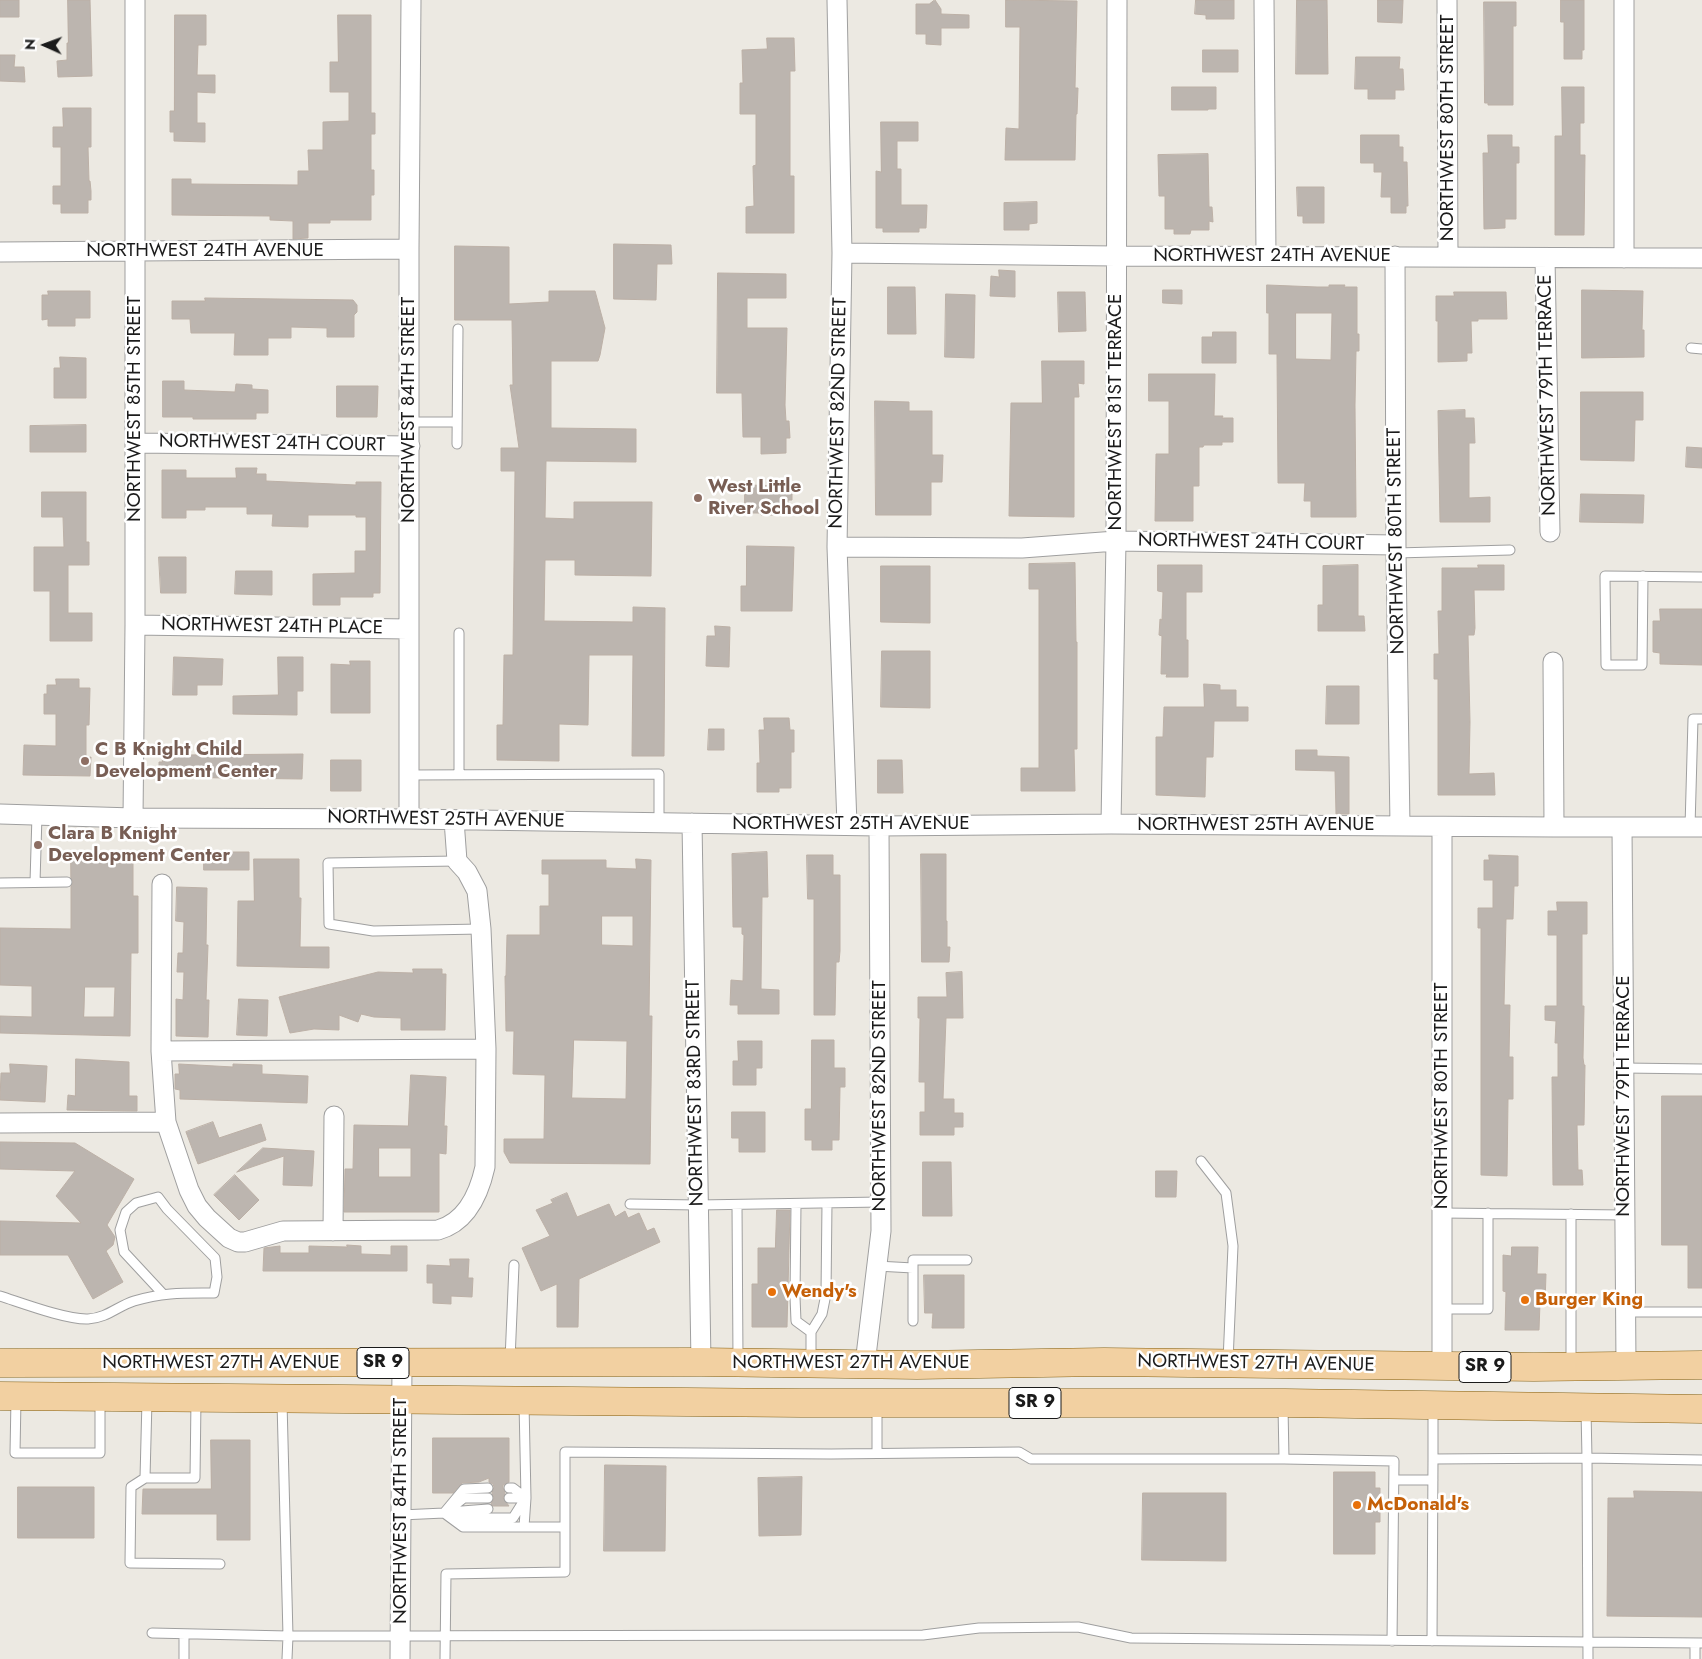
<!DOCTYPE html>
<style>
body{margin:0}
#map{position:relative;width:1702px;height:1659px;overflow:hidden;background:#ece9e2;font-family:Jost,sans-serif}
canvas{display:block}
.north{position:absolute;left:20px;top:20px;width:50px;height:50px;-webkit-text-stroke:4px #fff;paint-order:stroke;rotate:272deg;font-size:14px;font-weight:700;line-height:20px;text-align:center;color:#1b1b1b}
.north::after{content:'';display:block;margin:auto;width:18px;height:22px;background:#1b1b1b;clip-path:polygon(50% 0,100% 100%,50% 72%,0 100%)}
</style>
<div id="map">
<canvas width="1702" height="1659"></canvas>
<div class="north">N</div>
</div>
<script>
const g = document.querySelector('canvas').getContext('2d');
g.lineJoin = 'round';
function paint(path, color) {
  g.fillStyle = color;
  g.fill(path, 'evenodd');
}
function strokePath(path, color, width, dash) {
  g.strokeStyle = color;
  g.lineWidth = width;
  g.lineCap = dash ? 'butt' : 'round';
  g.setLineDash(dash || []);
  g.stroke(path);
}
function label(font, color, halo, rows, align = 'center') {
  g.font = font + ' Jost,sans-serif';
  g.lineWidth = 5;
  g.setLineDash([]);
  g.textBaseline = 'middle';
  g.strokeStyle = halo;
  g.fillStyle = color;
  for (const [text, x, y, turn = 0] of rows) {
    g.save();
    g.translate(x, y);
    g.rotate((+turn || 0) * Math.PI / 180);
    g.textAlign = isNaN(turn) ? turn : align;
    if (halo) g.strokeText(text, 0, 0);
    g.fillText(text, 0, 0);
    g.restore();
  }
}
const building = new Path2D(`
 M0,0H19V17H0Z
 M68,0H90L92,76L58,77L57,61L67,60V43H68Z
 M935,0L941,9V14L969,15V28H941V45L926,44V34H916V4H929Z
 M1006,0L1077,1L1075,88H1078L1077,114H1076L1075,160H1005L1006,128L1019,129L1020,27H1006Z
 M1196,0H1234V19H1206V15L1195,14Z
 M1297,0H1327L1328,74H1296Z
 M1378,0H1403L1402,23L1378,22Z
 M1561,0H1584V50H1582V59H1564V22H1561Z
 M1484,2H1516V26H1513V105H1488V103H1485Z
 M175,15H206V45H198L197,75H215V93L197,92V123H205V142L174,141V132H170V111H174Z
 M338,15H371V113H375V134H371V170H374V195H371V220H330V223H308V238L293,239V221L270,220V216L172,215V179H191V184L298,185V171H309L308,150H323V122L349,121V92H330V62H338Z
 M767,38H794L795,71H790V176H794V233H746V207L754,206L753,166L756,165V114H740V83H743L742,50L767,49Z
 M1203,50H1238V72H1203Z
 M0,55H15L14,67H24L25,82L0,81Z
 M1356,57H1400L1399,69H1403L1404,90H1395V99H1368V89H1355Z
 M1172,87H1216V109H1208V110H1172Z
 M1562,87H1584V123H1580V155H1585L1584,235H1555V136H1562Z
 M63,108H91V147H88L89,181H90L91,191V200H88V213H61V204H53V186H61V147H53V127H63Z
 M881,122H918V141H897V169H901V205H927L926,228H919V232H883V228H876V171L881,172Z
 M1361,135H1399V147H1403V162H1407L1408,206H1406V213H1391V197H1381L1382,172H1374V163H1361Z
 M1488,135H1512V147H1519V163H1516V219H1505V228L1484,229L1483,153H1488Z
 M1208,154L1209,207H1212L1213,222L1209,221V230H1191L1190,234H1174V229H1165V196H1159L1158,155Z
 M1297,187H1324V223H1303V216H1298Z
 M1037,202V223L1029,224V230H1004V203Z
 M614,244L671,245L672,264H657L656,300L614,299Z
 M455,246L509,247V304L549,302V291H595L605,328L600,355L598,361H551V428L636,429V462L546,461L545,518L574,519V502H652L651,576L575,575V560H545L544,621L633,622V607L665,608L664,756H632L633,655H589L588,725L559,724V761L497,760V725H503L504,655H513L515,471H501V448H519L510,385H513L512,320H455Z
 M999,270L1015,271V297L990,296L991,276L999,277Z
 M718,273L786,274V298H747V328H787L785,405L786,421H789L790,438H786V453L761,454V437H743L742,393H717Z
 M1267,285L1317,287H1329V285H1345L1344,287H1357V334H1359V351H1356L1355,405L1356,517H1311V501H1304L1305,483H1278L1277,354H1269V313H1267ZM1296,313H1332L1331,360L1296,359Z
 M888,287H915L916,334H888Z
 M1163,290H1182V304L1163,303Z
 M1582,290L1643,291L1642,330H1644V357L1582,358Z
 M48,291H90V318H75V326H48V319L42,320V295H48Z
 M1058,292H1085L1086,331L1059,332Z
 M1454,292H1506L1507,319H1478V321H1471L1472,353H1467V361L1438,362V321H1436V296H1454Z
 M946,294L975,295L974,358L945,357Z
 M205,298L353,300L357,305V312L354,315V337H327V328L291,327V338H268V355H234L235,333H191L190,319H172V301H205Z
 M1213,332H1236V363H1202V337H1212Z
 M60,357L86,358V398H54V368H60Z
 M1042,361H1084V384L1078,383L1079,397H1074V517L1009,516L1011,403H1042Z
 M1149,374H1215L1214,416H1223L1222,418H1233V442H1222V445H1204L1203,447H1199V486H1193V521H1155L1156,454H1169V401H1149Z
 M163,381H184V390L235,392L236,384L252,385V389L268,390V413H256V419H193V417H163Z
 M337,386H378L377,417H337Z
 M1581,392H1643V420H1635L1634,461L1581,460Z
 M875,401L909,402V411H932V455H943L942,482H931V515H876Z
 M1465,410V418H1474L1475,443H1469V498L1490,497V522H1440L1438,411Z
 M86,425V452H30V426Z
 M1687,447L1702,448V468L1686,467Z
 M236,468H257L256,474H266V481L356,485V482H381L380,593H373V597H340V605H313V574L355,573V551H366V517H356V515H308V527L272,526L273,514H247V507H205V510H186V518H162V470H186V478H236Z
 M745,485L792,486V500H788V515H761L760,513H745Z
 M42,492H86V542H89V565H68V613H92V641H50V591H34V547H64L63,517H42Z
 M1581,494L1644,495L1643,523L1580,522Z
 M747,546L794,547L792,611H741V586H746Z
 M159,557H186V593H161Z
 M1075,563L1076,642H1077V749H1074L1075,791H1021V768H1039V589H1029V564Z
 M1158,565H1202V592H1186V640H1188V677H1166L1167,674H1161L1162,636L1159,635L1160,619L1162,620L1163,592L1158,591Z
 M1358,565V616H1364L1365,631H1318V605H1323V566Z
 M1478,565H1504V590H1474L1475,628L1474,635H1468L1470,722L1469,774L1494,773L1495,795H1438V679H1434V654H1439L1438,611H1442V568H1478Z
 M881,566H930V623L881,622Z
 M236,571H272V595L235,594Z
 M1660,609H1702V665L1660,664V653L1653,652V621H1660Z
 M715,626L730,627L729,667L706,666L707,636H715Z
 M882,651H930V708L881,707Z
 M174,657L223,659L222,685H197V695H173Z
 M278,657H303V691H297V715L233,714V696L278,695Z
 M350,661H370V713H331V664L350,665Z
 M56,679H79V688H90L89,725H86V758L91,757L90,776L23,775L24,745L56,746V714H44V694H47V685H56Z
 M1204,684L1220,685V690H1236V707H1248V721H1214L1213,757H1206L1205,797L1156,795V737H1163L1164,707H1204Z
 M1327,686H1359V724H1326Z
 M764,718H789L790,730H794V752H791V788H779V792H757V763H760L759,730H764Z
 M709,729H724V750H708Z
 M162,747H183V755L303,754L302,779L159,777V762H162Z
 M1296,750H1317V756L1349,757V814H1336L1335,771L1296,770Z
 M331,760H361V791H331Z
 M878,760H902L903,793H878Z
 M204,852H249V870H204Z
 M767,852L768,897H762L761,989L779,990V1014H738V1005H730L731,980L743,981L744,935L742,934V927H733L732,854Z
 M921,854H946V921H947V947H950L949,962H922Z
 M807,855H833V875H840V951L839,962H836L835,1015H814V899H808Z
 M1489,855L1518,856V886H1514L1513,919H1506L1504,1005H1510L1509,1057H1513V1099H1508L1507,1176L1481,1175V928H1478V908H1493V880H1484V860H1489Z
 M71,856H87V858H133V896H138V953H131L130,1036L0,1033V1016L32,1017V986L0,985V928L71,929V886L73,882L71,878ZM85,987H115L114,1017H84Z
 M254,859H299V898H301L300,947H329V968L237,966L238,901H254Z
 M636,859L651,860L649,1016H652L650,1164L510,1163L504,1152V1139H544L545,1075L513,1074L514,1031H506L505,976H506L507,935H540V906H549V874H542V860H606V868L636,869ZM602,916H633V946L602,945ZM574,1040L627,1041L626,1099L572,1098Z
 M177,887L207,888L206,945H208L206,1000H209L208,1037L176,1036V999L183,1000L184,972H177L178,953H183L184,922L176,921Z
 M1557,902H1587V934H1582V1006H1584L1583,1058L1584,1065H1585L1584,1125H1577L1578,1170H1582L1583,1185H1553L1552,1077H1558V1043H1555L1556,1021L1545,1020V1006H1557V935H1548V911H1557Z
 M413,969H442V974H446L445,1030H401V1018L374,1017L361,1014L358,1022L339,1015V1030L314,1029L290,1033L279,997L378,972L413,973Z
 M962,972L963,1018H946L943,1099H954V1113H963V1127H954V1135H920V1112H925V1082H919L920,1018H918V997H947L946,973Z
 M239,999L268,1000L267,1036L237,1035Z
 M812,1040H834V1068H845V1087H840L839,1140H832V1150H812V1140H805V1109H811Z
 M738,1041H762V1068H756V1085H733V1061H738Z
 M76,1059L129,1062V1096H137V1111L67,1110L68,1095L75,1096Z
 M10,1064L47,1066L45,1102L0,1100L1,1073H10Z
 M179,1064L233,1067V1064L262,1065V1074L308,1076L307,1103L180,1099V1090L175,1089V1074H179Z
 M411,1075L446,1077L444,1126H447L446,1154L439,1153V1212H344L345,1169H353L354,1125L408,1126ZM379,1148H411V1177H379Z
 M1662,1096H1702V1288H1688V1245H1662Z
 M732,1112H765V1152H739V1138H732Z
 M213,1122L219,1138L261,1124L266,1140L198,1164L186,1132Z
 M0,1142L75,1143L134,1179L107,1225L115,1237L113,1245L106,1251L123,1282L93,1299L68,1255H0V1221L81,1223L56,1196L75,1171L0,1169Z
 M263,1148L314,1151L312,1186L283,1185L284,1156L237,1172Z
 M923,1162H951L952,1216H923Z
 M1156,1171H1177L1176,1197H1156Z
 M235,1175L259,1200L239,1220L214,1195Z
 M567,1193L577,1217L609,1204L615,1217L625,1211L628,1218L639,1213L647,1231L654,1228L660,1242L579,1279L578,1327H557V1284L541,1291L522,1248L550,1236L536,1210L553,1203L551,1200Z
 M777,1210H790L787,1327H752V1284H758V1248H775Z
 M347,1245L361,1246V1254L391,1255V1246H407V1271H263L264,1248L280,1246V1253H309V1246L347,1247Z
 M1512,1247H1538L1537,1274H1546L1545,1303H1540L1539,1330H1505L1506,1292L1503,1291V1255L1511,1256Z
 M450,1259H469L468,1278H473L472,1297L451,1296V1304L433,1303V1283H427V1265L450,1266Z
 M924,1275H964V1328H932L933,1313H925Z
 M433,1438H509V1482L503,1485V1488L505,1493L503,1498L509,1506H493L491,1504L494,1498L492,1493L494,1487L493,1484L489,1482V1478L479,1482L462,1483L453,1493H433Z
 M211,1440H250V1540H217V1514H142L143,1489H211Z
 M605,1465L666,1466L665,1551H604Z
 M1334,1472H1375V1488H1380V1522H1375V1554H1334Z
 M802,1477L801,1535L759,1536L758,1478Z
 M18,1487H94V1538H18Z
 M1634,1491L1702,1492V1617L1607,1616L1608,1498H1634Z
 M1143,1493H1226V1561L1142,1560Z`);
paint(building, '#bcb5af');
strokePath(building, '#bcb0a6', 1);
const service = new Path2D(`
 M1691,348L1702,349
 M410,422H457
 M457,444L458,329
 M1396,553L1510,550
 M1643,576L1642,665H1606L1605,576L1702,577
 M409,775L659,774V823
 M459,775V633
 M1690,827L1693,719H1702
 M457,861L328,863L329,924L373,931L481,929
 M35,882L37,815
 M0,883L67,882
 M1624,1068L1702,1069
 M1201,1161L1226,1193L1233,1246L1228,1361
 M630,1204L698,1205L881,1202
 M796,1204L795,1297L796,1321L811,1332
 M737,1205L738,1359
 M1442,1213L1625,1215
 M1571,1214V1364
 M877,1266L913,1268V1260H967
 M913,1268V1321
 M0,1296C22,1303 67,1320 88,1319C107,1318 118,1306 134,1301C163,1292 185,1293 214,1293L217,1277L215,1258L167,1209L158,1197L136,1203L126,1212L120,1230L124,1252L163,1294
 M1442,1309H1488V1213
 M1626,1312H1702
 M510,1360L514,1265
 M811,1362V1332L822,1314L826,1294L827,1203
 M16,1399L15,1453H100V1401
 M147,1400L145,1478H195L196,1400
 M282,1402L288,1636L923,1635L979,1628L1078,1627L1131,1638L1702,1643
 M524,1403L526,1498L524,1527
 M1283,1407L1284,1459
 M1586,1410L1587,1458L1702,1460
 M877,1453V1406
 M1433,1459V1409
 M145,1478L131,1487L130,1563L220,1564
 M1394,1480H1433
 M509,1488H513L526,1498
 M509,1498H526
 M455,1505L464,1498H488
 M449,1512L488,1509
 M444,1513L464,1489L488,1488
 M449,1514L465,1518H513L525,1499
 M401,1515L444,1513L463,1527H565
 M152,1633L288,1636L287,1659
 M1432,1641L1433,1459L1587,1458L1588,1659
 M1695,1643V1659
 M184,1659V1634
 M445,1659L446,1574L565,1572V1452L831,1454L1019,1452L1031,1459H1284L1394,1461L1392,1641`);
const minor = new Path2D(`
 M837,0L842,253L837,547L847,825
 M1264,0L1266,256
 M1447,0L1448,257
 M1624,0V258
 M0,252L409,249
 M842,253L1116,256L1702,258
 M1395,256L1396,553L1400,826
 M1545,258L1550,532
 M135,443L410,446
 M837,547L1022,548L1116,541L1396,545
 M135,625L408,629
 M1553,662L1554,827
 M0,814L133,818L409,819L879,826L1111,824L1554,827H1702
 M133,818L135,625V0
 M409,819V249L411,0
 M692,823L701,1362
 M1111,824L1116,541L1117,0
 M1442,827V1366
 M1622,827L1626,1365
 M162,884L161,1051L166,1122L189,1190L197,1206L207,1218L229,1238L238,1242H245L283,1231L438,1230C467,1222 479,1194 485,1167L486,1049L481,929L477,891L467,872L457,861L454,820
 M161,1051L486,1049
 M0,1123L166,1122
 M333,1231L334,1116
 M865,1364L881,1231L879,826
 M400,1659L402,1363`);
const primary = new Path2D(`
 M0,1363L701,1362L917,1365L1104,1362L1534,1367L1702,1365
 M0,1396L801,1403H1285L1702,1409`);
strokePath(service, '#9f9f9f', 11);
strokePath(minor, '#9f9f9f', 21);
strokePath(primary, '#855f0e', 29);
strokePath(service, '#fff', 9);
strokePath(minor, '#fff', 19);
strokePath(primary, '#f2d0a1', 28);
for (const [x, y, r, color] of [
 [698,498,5,"#8d6e63"],
 [85,761,5,"#8d6e63"],
 [38,845,5,"#8d6e63"],
 [772,1292,5,"#e8710a"],
 [1525,1300,5,"#e8710a"],
 [1357,1505,5,"#e8710a"]
]) {
  const dot = new Path2D();
  dot.arc(x, y, r, 0, 2 * Math.PI);
  g.fillStyle = color;
  g.fill(dot);
  strokePath(dot, '#fff', 2);
}
for (const [x, y, w] of [
 [383,1363,52],
 [1485,1367,52],
 [1035,1403,52]
]) {
  const box = new Path2D();
  box.roundRect(x - w / 2, y - 15.5, w, 31, 4);
  g.fillStyle = '#fff';
  g.fill(box);
  strokePath(box, '#1b1b1b', 1);
}
label('bold 18px', '#1b1b1b', null, [
 ["SR 9",383,1363],
 ["SR 9",1485,1367],
 ["SR 9",1035,1403]
]);
label('19px', '#1b1b1b', '#fff', [
 ["NORTHWEST 80TH STREET",1448,128,-90],
 ["NORTHWEST 24TH AVENUE",205,251],
 ["NORTHWEST 24TH AVENUE",1272,256],
 ["NORTHWEST 79TH TERRACE",1548,395,-91],
 ["NORTHWEST 85TH STREET",135,409,-90],
 ["NORTHWEST 84TH STREET",409,410,-90],
 ["NORTHWEST 81ST TERRACE",1116,412,-90],
 ["NORTHWEST 82ND STREET",839,413,-89],
 ["NORTHWEST 24TH COURT",272,444,1],
 ["NORTHWEST 80TH STREET",1397,541,-91],
 ["NORTHWEST 24TH COURT",1251,543,1],
 ["NORTHWEST 24TH PLACE",272,627,1],
 ["NORTHWEST 25TH AVENUE",446,820,1],
 ["NORTHWEST 25TH AVENUE",851,824],
 ["NORTHWEST 25TH AVENUE",1256,825],
 ["NORTHWEST 83RD STREET",696,1093,-91],
 ["NORTHWEST 82ND STREET",880,1096,-90],
 ["NORTHWEST 80TH STREET",1442,1096,-90],
 ["NORTHWEST 79TH TERRACE",1624,1096,-90],
 ["NORTHWEST 27TH AVENUE",221,1363],
 ["NORTHWEST 27TH AVENUE",851,1363],
 ["NORTHWEST 27TH AVENUE",1256,1364,1],
 ["NORTHWEST 84TH STREET",401,1511,-90]
]);
label('bold 19px', '#785e54', '#fff', [
 ["West Little",708,487],
 ["River School",708,509],
 ["C B Knight Child",95,750],
 ["Development Center",95,772],
 ["Clara B Knight",48,834],
 ["Development Center",48,856]
], 'left');
label('bold 19px', '#c56008', '#fff', [
 ["Wendy's",782,1292],
 ["Burger King",1535,1300],
 ["McDonald's",1367,1505]
], 'left');
</script>
